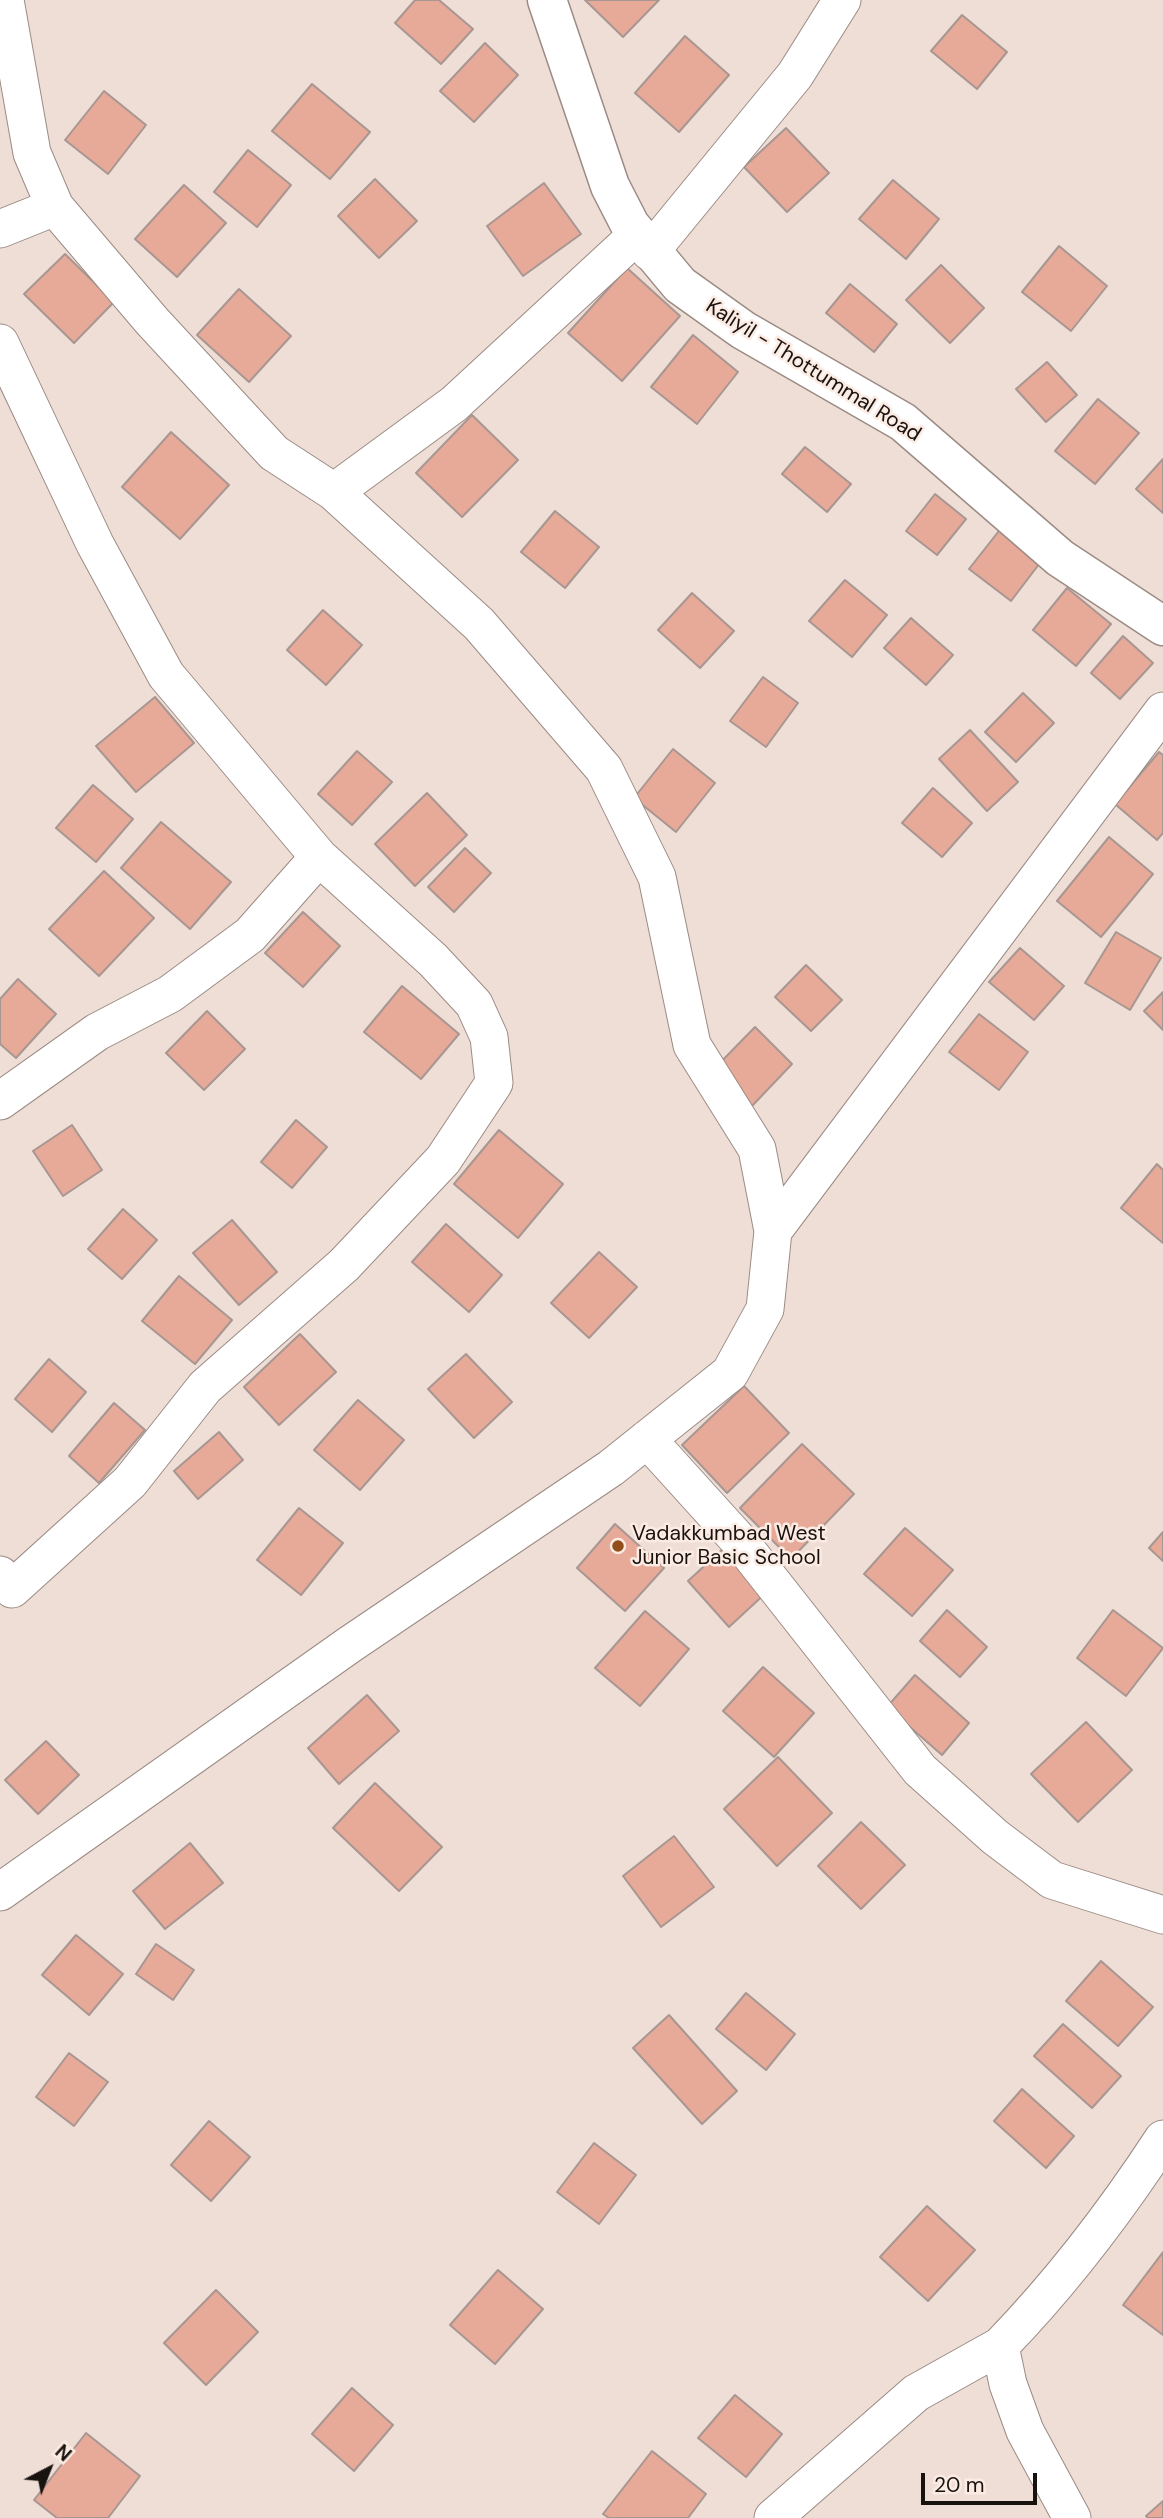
<!DOCTYPE html>
<style>
body{margin:0}
#map{position:relative;width:1163px;height:2518px;overflow:hidden;background:#efded6;font-family:"DM Sans",sans-serif}
canvas{display:block}
.north{position:absolute;left:14px;top:2434px;width:70px;height:70px;-webkit-text-stroke:5px #fcebe3;paint-order:stroke;rotate:42deg;font-size:19px;font-weight:700;line-height:28px;text-align:center;color:#191310}
.north::after{content:'';display:block;margin:auto;width:24px;height:32px;background:#191310;clip-path:polygon(50% 0,100% 100%,50% 72%,0 100%)}
.scale{position:absolute;left:921px;top:2473px;width:116px;height:32px;box-sizing:border-box;border:4px solid #191310;border-top:0;padding-left:9px;font-size:21px;line-height:24px;white-space:nowrap;color:#191310;-webkit-text-stroke:5px #fcebe3;paint-order:stroke}
</style>
<div id="map">
<canvas width="1163" height="2518"></canvas>
<div class="north">N</div>
<div class="scale">20 m</div>
</div>
<script>
const g = document.querySelector('canvas').getContext('2d');
g.lineJoin = 'round';
function paint(path, color) {
  g.fillStyle = color;
  g.fill(path, 'evenodd');
}
function strokePath(path, color, width, dash) {
  g.strokeStyle = color;
  g.lineWidth = width;
  g.lineCap = dash ? 'butt' : 'round';
  g.setLineDash(dash || []);
  g.stroke(path);
}
function label(font, color, halo, rows, align = 'center') {
  g.font = font + ' "DM Sans",sans-serif';
  g.lineWidth = 5;
  g.setLineDash([]);
  g.textBaseline = 'middle';
  g.strokeStyle = halo;
  g.fillStyle = color;
  for (const [text, x, y, turn = 0] of rows) {
    g.save();
    g.translate(x, y);
    g.rotate((+turn || 0) * Math.PI / 180);
    g.textAlign = isNaN(turn) ? turn : align;
    if (halo) g.strokeText(text, 0, 0);
    g.fillText(text, 0, 0);
    g.restore();
  }
}
const building = new Path2D(`
 M415,0H439L473,29L441,64L395,23Z
 M585,0H659L623,37Z
 M962,15L1007,52L977,89L931,51Z
 M685,36L729,75L679,132L635,93Z
 M485,43L518,75L474,122L440,91Z
 M312,84L370,132L330,179L272,131Z
 M104,91L146,125L108,174L65,140Z
 M786,128L829,173L787,212L744,167Z
 M248,150L291,185L257,227L214,192Z
 M375,179L417,221L379,258L338,216Z
 M893,180L939,219L906,259L859,219Z
 M544,183L581,234L523,276L487,226Z
 M184,185L226,223L177,277L135,239Z
 M1059,246L1107,286L1071,331L1022,292Z
 M65,254L114,302L74,343L24,294Z
 M941,265L984,308L950,343L906,300Z
 M627,268L680,316L622,381L568,333Z
 M850,284L897,324L874,352L826,313Z
 M239,289L291,336L249,382L197,335Z
 M693,335L738,372L697,424L651,387Z
 M1047,362L1077,395L1046,422L1016,389Z
 M1098,399L1139,433L1095,484L1055,451Z
 M472,415L518,460L462,517L416,473Z
 M171,432L229,485L180,539L122,487Z
 M805,447L851,484L827,512L782,474Z
 M1163,459V513L1136,489Z
 M935,494L966,519L937,555L906,531Z
 M555,511L599,547L565,588L521,552Z
 M1002,527L1043,559L1011,601L969,569Z
 M845,580L887,615L852,657L809,621Z
 M1067,588L1111,624L1076,666L1033,630Z
 M692,593L734,631L700,668L658,630Z
 M323,610L362,645L326,685L287,650Z
 M911,618L953,655L926,685L884,648Z
 M1123,636L1153,663L1120,699L1091,673Z
 M763,677L798,703L766,747L730,721Z
 M1023,693L1054,723L1016,762L985,732Z
 M155,697L194,743L136,792L96,746Z
 M970,730L1018,782L987,811L939,759Z
 M673,749L715,783L676,832L634,798Z
 M357,751L392,782L352,825L318,794Z
 M1159,752L1163,755V833L1157,840L1115,804Z
 M93,785L133,819L96,862L56,828Z
 M933,788L972,823L942,857L902,823Z
 M427,793L467,835L415,886L375,844Z
 M161,822L231,882L190,929L121,868Z
 M1109,837L1153,874L1101,937L1057,901Z
 M465,848L491,873L454,912L428,887Z
 M104,871L154,918L99,976L49,929Z
 M303,912L340,946L303,987L265,953Z
 M1116,932L1161,958L1130,1010L1085,983Z
 M1020,948L1064,986L1034,1020L989,982Z
 M806,965L842,1000L811,1031L775,997Z
 M18,979L56,1014L16,1058L0,1044V999Z
 M402,986L459,1034L421,1079L364,1032Z
 M1163,992V1030L1144,1011Z
 M207,1011L245,1049L204,1090L166,1053Z
 M979,1014L1028,1052L999,1090L949,1052Z
 M755,1027L792,1064L752,1106L714,1069Z
 M296,1120L327,1147L292,1188L261,1162Z
 M72,1125L102,1170L63,1196L33,1151Z
 M499,1130L563,1184L518,1238L454,1184Z
 M1157,1164L1163,1170V1243L1121,1208Z
 M123,1209L157,1240L122,1279L88,1249Z
 M232,1220L277,1272L239,1305L193,1253Z
 M446,1224L502,1275L469,1312L412,1262Z
 M599,1252L637,1287L589,1338L551,1303Z
 M179,1276L232,1320L195,1364L142,1321Z
 M300,1334L336,1372L279,1425L244,1387Z
 M466,1354L512,1402L474,1438L428,1389Z
 M49,1359L86,1392L52,1432L15,1399Z
 M744,1386L789,1433L727,1493L682,1445Z
 M358,1400L404,1440L360,1490L314,1450Z
 M114,1403L145,1430L99,1483L69,1456Z
 M219,1432L243,1460L198,1499L174,1471Z
 M802,1444L854,1494L791,1559L740,1508Z
 M299,1508L343,1543L301,1595L257,1560Z
 M615,1524L664,1568L625,1611L577,1568Z
 M905,1528L953,1570L912,1616L864,1574Z
 M1163,1532V1561L1149,1548Z
 M727,1545L769,1590L729,1627L688,1581Z
 M947,1610L987,1647L960,1677L920,1641Z
 M1113,1610L1163,1648L1126,1696L1077,1658Z
 M645,1611L689,1649L640,1706L595,1668Z
 M763,1667L814,1713L774,1757L723,1711Z
 M915,1675L969,1723L942,1755L887,1707Z
 M367,1695L399,1731L339,1784L308,1748Z
 M1086,1722L1132,1770L1078,1822L1031,1774Z
 M46,1741L79,1775L38,1814L5,1780Z
 M778,1757L832,1813L777,1866L724,1809Z
 M375,1783L442,1847L399,1891L333,1828Z
 M861,1822L905,1865L861,1909L818,1866Z
 M674,1836L714,1887L661,1927L623,1876Z
 M190,1843L223,1883L165,1929L133,1891Z
 M76,1935L123,1974L89,2015L42,1975Z
 M156,1944L194,1970L173,2000L136,1974Z
 M1101,1961L1153,2007L1118,2046L1066,2001Z
 M746,1993L795,2034L766,2070L716,2029Z
 M669,2015L737,2091L702,2124L633,2048Z
 M1063,2024L1121,2076L1092,2108L1034,2056Z
 M69,2053L108,2082L74,2126L36,2097Z
 M1022,2089L1074,2136L1046,2168L994,2121Z
 M209,2121L250,2157L211,2201L171,2165Z
 M594,2143L636,2175L599,2224L557,2192Z
 M927,2206L975,2250L928,2301L880,2257Z
 M1163,2252V2335L1123,2305Z
 M498,2270L543,2309L495,2364L450,2325Z
 M216,2290L258,2332L206,2385L164,2343Z
 M352,2388L393,2425L354,2471L312,2434Z
 M735,2395L782,2434L746,2477L698,2438Z
 M86,2433L140,2476L108,2518H57L34,2500Z
 M652,2451L706,2494L688,2518H609L603,2514Z
 M1163,2501V2518H1148L1146,2516Z`);
paint(building, '#e7a998');
strokePath(building, '#a89692', 2);
const minor = new Path2D(`
 M0,229L55,207
 M650,252L795,75L842,0
 M0,343L95,544L166,675L319,857L433,960L474,1004L489,1037L494,1083L443,1160L344,1265L205,1387L130,1482L12,1589L0,1575
 M334,492L454,404L637,235
 M0,1101L97,1032L170,994L250,935L319,857
 M773,1231L1163,711
 M647,1439L742,1544L920,1770L995,1837L1052,1880L1163,1915
 M0,1892L349,1645L611,1468L730,1373L765,1309L773,1231L757,1149L692,1045L657,877L604,769L479,624L334,492L274,453L152,321L55,207L32,153L5,0
 M773,2518L916,2393L1000,2346
 M1072,2518L1025,2431L1008,2384L1000,2346C1062,2282 1114,2214 1163,2139`);
const secondary = new Path2D(`
 M547,0L610,186L630,225L680,285L743,330L903,422L1060,558L1163,626`);
strokePath(minor, '#9b8b84', 39);
strokePath(secondary, '#9b8b84', 41);
strokePath(minor, '#fff', 37);
strokePath(secondary, '#fff', 38);
for (const [x, y, r, color] of [
 [618,1546,7,"#904f1b"]
]) {
  const dot = new Path2D();
  dot.arc(x, y, r, 0, 2 * Math.PI);
  g.fillStyle = color;
  g.fill(dot);
  strokePath(dot, '#fcebe3', 2.5);
}
label('21px', '#191310', '#fcebe3', [
 ["Kaliyil - Thottummal Road",813,371,32]
]);
label('21px', '#191310', '#fcebe3', [
 ["Vadakkumbad West",632,1534],
 ["Junior Basic School",632,1558]
], 'left');
</script>
